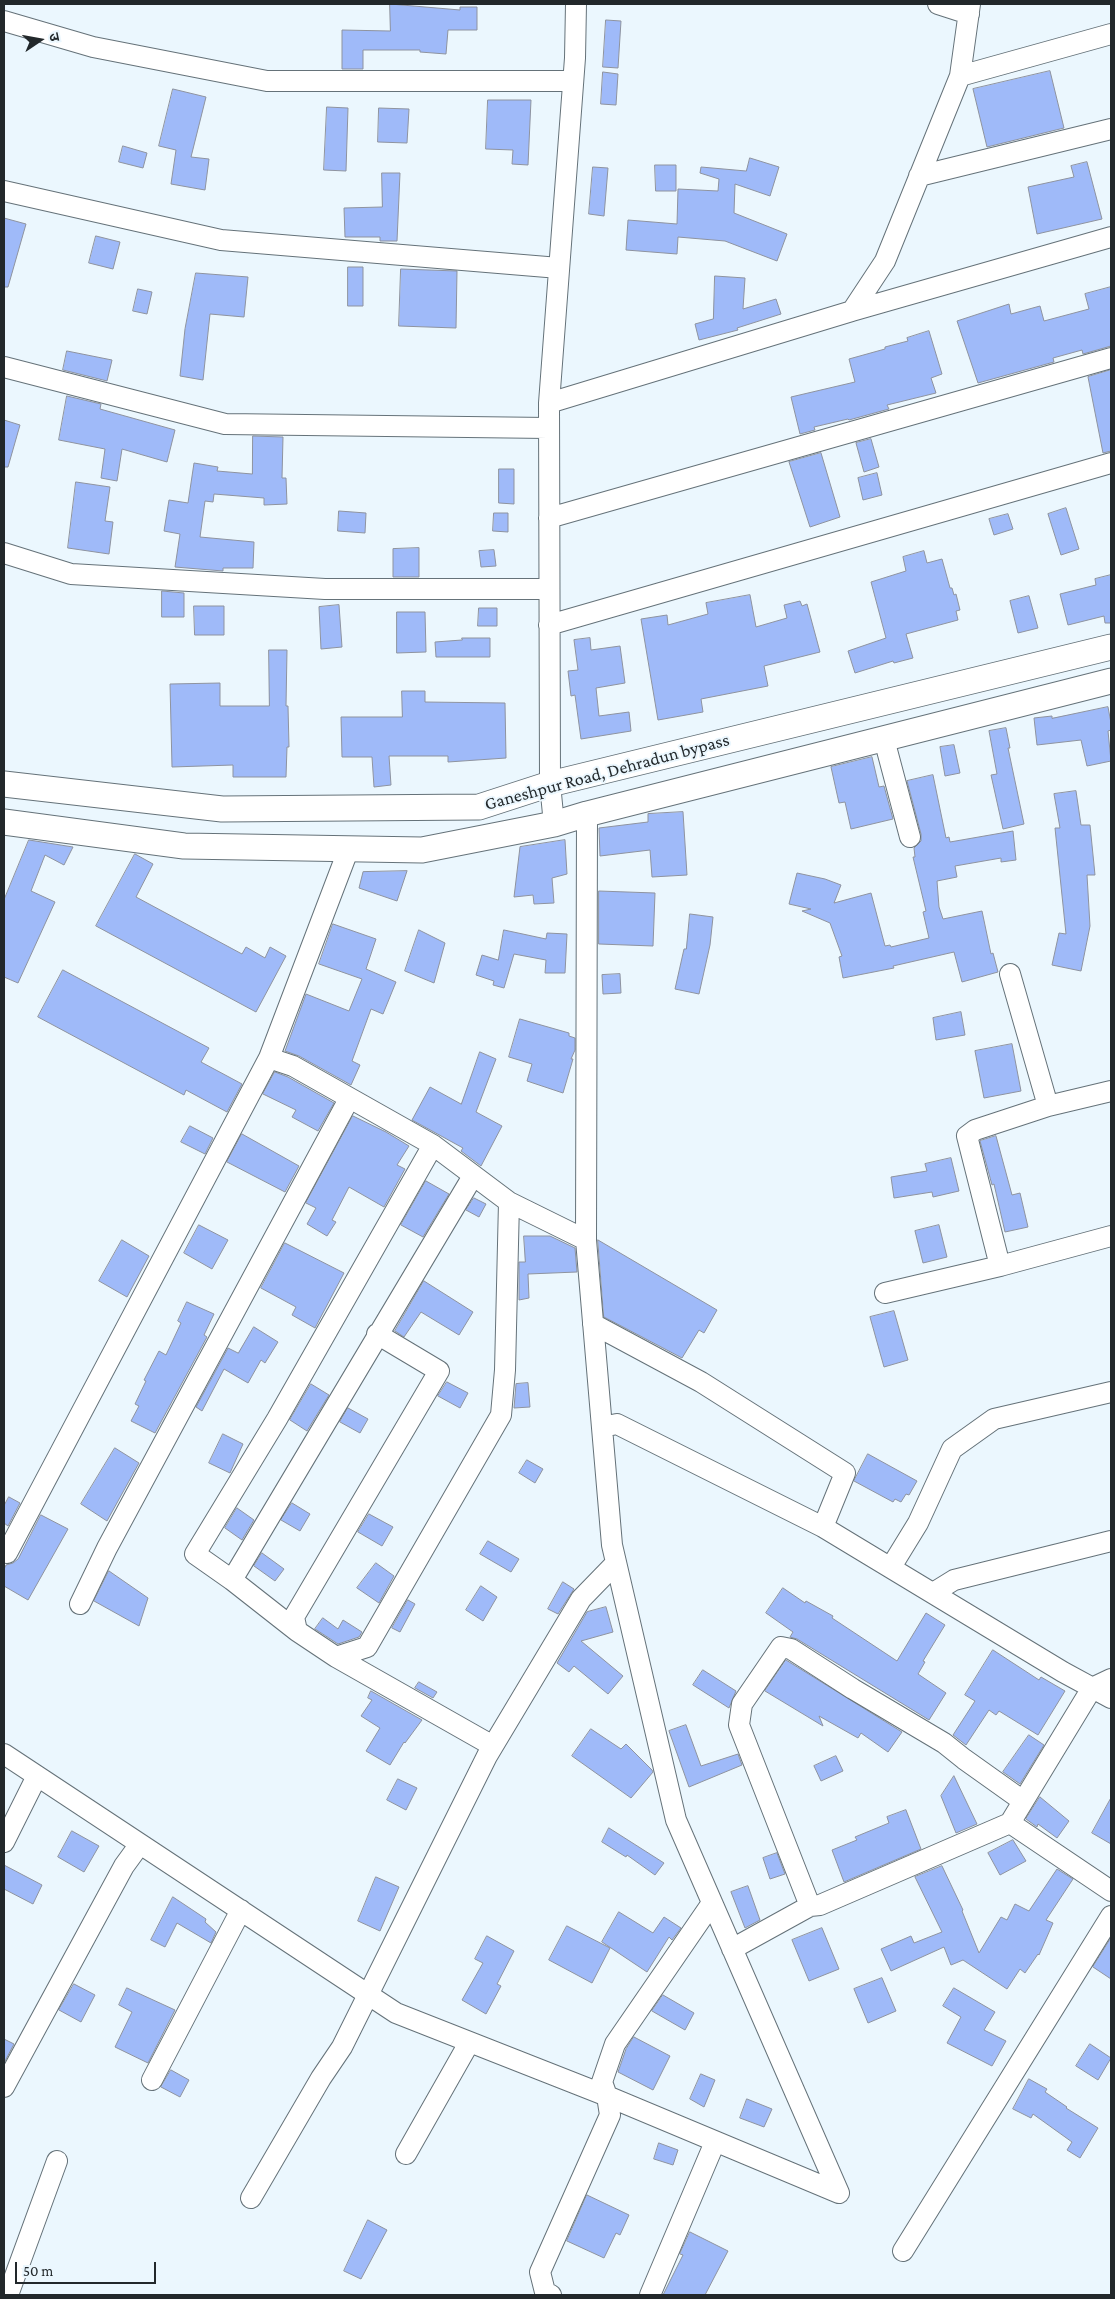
<!DOCTYPE html>
<meta charset="utf-8">
<style>
body{margin:0}
#map{position:relative;width:1115px;height:2299px;overflow:hidden;background:#ebf7fe;font-family:"Crimson Pro","Noto Sans Devanagari",serif}
canvas{display:block}
.frame{position:absolute;inset:0;border:5px solid #22282b;pointer-events:none}
.north{position:absolute;left:15px;top:15px;width:50px;height:50px;-webkit-text-stroke:4px #ebf7fe;paint-order:stroke;rotate:78deg;font-size:14px;font-weight:700;line-height:20px;text-align:center;color:#22282b}
.north::after{content:'';display:block;margin:auto;width:18px;height:22px;background:#22282b;clip-path:polygon(50% 0,100% 100%,50% 72%,0 100%)}
.scale{position:absolute;left:15px;top:2262px;width:141px;height:22px;box-sizing:border-box;border:2px solid #22282b;border-top:0;padding-left:6px;font-size:15px;line-height:18px;white-space:nowrap;color:#22282b;-webkit-text-stroke:4px #ebf7fe;paint-order:stroke}
</style>
<div id="map">
<canvas width="1115" height="2299"></canvas>
<div class="frame"></div>
<div class="north">उ</div>
<div class="scale">50 m</div>
</div>
<script>
const g = document.querySelector('canvas').getContext('2d');
g.lineJoin = 'round';
function paint(path, color) {
  g.fillStyle = color;
  g.fill(path, 'evenodd');
}
function strokePath(path, color, width, dash) {
  g.strokeStyle = color;
  g.lineWidth = width;
  g.lineCap = dash ? 'butt' : 'round';
  g.setLineDash(dash || []);
  g.stroke(path);
}
function label(font, color, halo, rows, align = 'center') {
  g.font = font + ' "Crimson Pro",serif';
  g.lineWidth = 4;
  g.setLineDash([]);
  g.textBaseline = 'middle';
  g.strokeStyle = halo;
  g.fillStyle = color;
  for (const [text, x, y, turn = 0] of rows) {
    g.save();
    g.translate(x, y);
    g.rotate((+turn || 0) * Math.PI / 180);
    g.textAlign = isNaN(turn) ? turn : align;
    if (halo) g.strokeText(text, 0, 0);
    g.fillText(text, 0, 0);
    g.restore();
  }
}
const building = new Path2D(`
 M390,4L460,10V7H477V30H448L446,54L420,52V50H363V69H342V30L390,31Z
 M606,20L621,21L618,68L603,67Z
 M1050,71L1064,128L987,147L973,89Z
 M603,72L618,74L616,105L601,104Z
 M173,89L206,97L191,157L209,159L205,190L171,184L176,150L159,146Z
 M488,100H531L528,165L512,164L513,150L486,149Z
 M327,107L348,108L346,171L324,170Z
 M379,108L409,109L407,143L378,142Z
 M123,146L147,153L143,168L119,162Z
 M750,158L779,167L770,196L735,184L734,213L787,234L777,261L725,241L678,237L677,254L626,250L628,220L677,224L678,189L718,191L719,179L700,173L701,167L746,171Z
 M1087,162L1102,219L1037,234L1028,187L1074,177L1071,166Z
 M655,165H676V191H656Z
 M593,167L608,168L604,216L589,214Z
 M382,173H400L397,241H380V237H345L344,208L382,207Z
 M4,218L26,224L8,287H4Z
 M96,236L120,242L113,269L89,263Z
 M348,267H363V306H348Z
 M401,269L457,271L456,328L399,326Z
 M196,273L248,277L244,317L210,314L203,380L180,376L185,329Z
 M715,276L745,278L743,309L776,299L781,314L737,328L738,330L699,340L695,324L713,319Z
 M1111,287V346L1083,354L1082,350L1053,358L1054,362L978,383L957,321L1009,304L1011,314L1040,306L1044,321L1089,309L1085,294Z
 M138,289L152,292L147,314L133,311Z
 M929,331L942,374L931,378L936,393L887,405L889,409L849,420L848,419L814,427L815,430L800,434L791,397L855,382L849,359L885,349V347L908,341L907,338Z
 M67,351L112,360L107,381L63,370Z
 M1111,370V451L1103,453L1088,377Z
 M67,396L101,404L100,409L175,430L167,462L122,449L117,481L101,478L105,449L59,440Z
 M4,420L20,425L8,467H4Z
 M253,436L283,437L282,478H286L287,504L264,505V498L214,494L213,502L205,501L200,537L254,542L253,568H223V571L175,567L180,534L164,531L169,500L188,503L194,463L218,467L217,471L252,474Z
 M871,439L879,467L864,472L856,443Z
 M821,453L840,517L810,527L789,462Z
 M499,469H514V504L499,503Z
 M877,473L882,495L863,500L858,478Z
 M76,482L110,487L105,521L113,522L109,554L68,548Z
 M1066,508L1079,549L1061,555L1048,514Z
 M339,511L366,513L365,533L338,531Z
 M494,513H508V532L493,531Z
 M1008,514L1013,529L994,535L989,519Z
 M419,548V577H393V549Z
 M494,550L496,566L481,567L479,551Z
 M924,551L927,563L942,559L950,588H952L954,595L956,594L960,610L956,611L958,620L906,634L913,658L894,663L893,661L855,673L848,651L886,638L871,582L906,571L903,557Z
 M1111,575V623H1105L1104,616L1068,625L1060,594L1096,585L1095,579Z
 M162,591L184,593V617H162Z
 M750,595L756,627L787,618L784,605L800,601L802,606L807,604L820,652L764,666L768,686L701,699L703,712L658,720L641,619L667,615L668,625L708,614L706,603Z
 M1029,596L1038,628L1018,633L1010,601Z
 M339,605L342,647L321,649L319,607Z
 M194,606H224V635H195Z
 M479,608H497V626H478Z
 M397,612H425L426,652L397,653Z
 M462,638H490V657H436L435,642L462,640Z
 M590,638L591,650L620,646L625,683L596,688L599,716L629,712L631,731L581,739L575,695L571,696L568,671L578,670L574,640Z
 M269,650H287L286,706H288L289,747H287L286,777H233V765L172,767L170,684L220,683V706H269Z
 M402,691H425V702L505,703L506,758L448,762V756H389L391,785L374,787L372,757H342L341,717H402Z
 M1108,707L1111,723V730L1108,731L1111,761L1087,766L1081,740L1037,745L1034,718L1052,716V718Z
 M1006,728L1010,748H1008L1024,824L1003,829L991,775L997,774L989,731Z
 M954,745L960,773L945,776L940,747Z
 M872,757L879,787L884,786L893,819L851,829L845,802L839,803L831,767Z
 M933,775L946,838L949,837L950,842L1013,831L1016,860L1001,862V858L955,866L957,877L937,881L939,907L943,919L982,911L991,954L993,953L998,972L962,982L954,952L893,966L894,968L843,978L839,957L842,956L830,923L802,911L811,909L789,904L797,873L825,879L841,885L834,903L871,893L885,946L890,945L891,947L929,938L923,912L926,911L913,857H915L914,848L921,841V834L907,781Z
 M1076,791L1081,825H1090L1095,875H1087L1090,926L1081,971L1052,965L1059,933L1066,934L1055,828H1060L1054,794Z
 M683,812L687,875L652,877L650,850L600,856L599,828L648,822V814Z
 M29,840L73,847L64,865L45,855L31,891L55,902L18,983L4,977V900Z
 M565,840L567,874L552,878L554,903L534,904L533,895L514,897L520,847Z
 M135,854L153,864L136,897L242,954L246,947L265,958L270,947L286,956L256,1012L96,926Z
 M407,871L397,901L359,888L363,872Z
 M599,891L655,893L653,946L599,944Z
 M690,914L713,917L710,945L699,994L675,989L684,949H686Z
 M333,924L376,939L366,969L396,982L383,1014L371,1009L352,1061L360,1065L351,1085L299,1056L285,1051L306,994L349,1011L362,979L319,964Z
 M419,930L445,943L434,983L405,971Z
 M504,930L546,939L547,933L567,934L565,973H545L546,960L514,954L504,988L493,985L494,981L476,975L482,955L498,960Z
 M63,970L209,1048L201,1062L242,1084L227,1112L186,1090L184,1095L38,1017Z
 M620,974L621,993L603,994L602,975Z
 M961,1012L965,1035L936,1040L933,1018Z
 M520,1019L569,1033V1036L575,1038V1050L571,1059H573L563,1093L527,1081L532,1064L509,1057Z
 M1012,1044L1021,1091L984,1098L975,1051Z
 M480,1052L496,1059L476,1112L502,1126L481,1166L461,1151L463,1148L412,1120L430,1087L461,1104Z
 M275,1072L288,1077L334,1103L318,1131L292,1117L296,1110L263,1094Z
 M353,1116L386,1132L409,1146L397,1165L405,1169L384,1207L349,1187L332,1220L336,1222L327,1236L307,1224L316,1208L306,1203Z
 M190,1126L213,1138L205,1154L181,1142Z
 M242,1134L299,1166L285,1192L227,1162Z
 M996,1136L1012,1195L1020,1193L1028,1227L1005,1232L994,1184L992,1185L980,1141Z
 M951,1158L959,1191L933,1197L932,1192L894,1198L891,1177L927,1171L925,1164Z
 M426,1181L449,1194L423,1237L401,1225Z
 M474,1198L486,1204L479,1217L466,1210Z
 M199,1225L228,1240L212,1269L184,1253Z
 M939,1225L947,1257L923,1263L915,1231Z
 M524,1236H550L575,1248L577,1272L528,1274L529,1298L519,1300V1262H525Z
 M122,1240L149,1256L127,1297L99,1281Z
 M598,1240L717,1310L704,1333L699,1330L682,1358L604,1317Z
 M285,1243L344,1273L315,1328L292,1315L296,1307L261,1288Z
 M424,1281L473,1312L459,1335L421,1312L404,1337L395,1331Z
 M187,1302L214,1314L204,1335L207,1337L155,1433L131,1421L139,1406L135,1404L146,1381L144,1380L159,1351L166,1355L181,1323L178,1321Z
 M894,1311L908,1360L884,1367L870,1317Z
 M254,1327L278,1342L265,1363L261,1360L248,1383L224,1369L202,1411L196,1407L228,1348L238,1353Z
 M447,1382L468,1393L460,1408L438,1396Z
 M528,1383L530,1407L514,1408L516,1384Z
 M311,1384L329,1395L307,1431L290,1420Z
 M348,1408L368,1419L360,1433L340,1422Z
 M223,1434L243,1444L230,1473L209,1463Z
 M115,1448L139,1463L107,1521L81,1504Z
 M868,1454L917,1481L909,1495L906,1494L901,1502L895,1499L893,1502L854,1481Z
 M527,1460L543,1469L535,1483L519,1473Z
 M9,1497L20,1503L8,1526L4,1523V1506Z
 M292,1503L310,1514L300,1531L281,1520Z
 M237,1508L254,1520L242,1540L225,1528Z
 M369,1514L393,1527L382,1546L358,1532Z
 M41,1515L68,1529L28,1600L4,1586V1569L6,1565L13,1563L18,1559Z
 M488,1541L519,1559L511,1572L480,1554Z
 M262,1553L284,1569L275,1581L254,1566Z
 M376,1563L394,1576L379,1603L357,1588Z
 M109,1571L148,1598L139,1626L94,1601Z
 M563,1582L574,1589L558,1614L548,1609Z
 M481,1586L497,1597L483,1621L466,1610Z
 M783,1588L805,1603L806,1601L833,1616L832,1618L897,1661L926,1613L945,1625L923,1661L925,1662L918,1674L946,1693L929,1720L797,1639L790,1637L793,1632L766,1613Z
 M408,1600L415,1604L400,1632L392,1628Z
 M606,1607L613,1632L581,1641L623,1676L608,1694L574,1666L569,1672L557,1663L587,1612Z
 M323,1618L338,1629L343,1620L362,1632L359,1637L338,1644L315,1629Z
 M993,1650L1039,1680L1041,1677L1065,1691L1038,1735L999,1711L996,1715L989,1710L966,1745L953,1735L975,1701L965,1695Z
 M786,1660L902,1732L888,1752L861,1733L858,1738L819,1716L823,1726L765,1691Z
 M703,1670L736,1691L729,1708L693,1685Z
 M419,1682L437,1692L433,1698L415,1688Z
 M371,1691L422,1720L405,1743L404,1742L390,1765L366,1751L380,1728L361,1716L372,1700L368,1698Z
 M686,1725L701,1766L738,1754L742,1765L689,1787L669,1731Z
 M591,1729L621,1749L626,1744L652,1770L653,1772L631,1798L572,1756Z
 M1029,1735L1044,1745L1020,1784L1003,1772Z
 M836,1756L843,1771L821,1781L814,1766Z
 M954,1776L977,1824L956,1833L941,1796Z
 M398,1779L417,1788L406,1810L387,1800Z
 M1040,1797L1069,1821L1057,1838L1038,1824L1037,1827L1026,1819Z
 M1111,1798V1844L1092,1833Z
 M906,1810L921,1849L844,1882L832,1850L857,1840L855,1837L889,1823L887,1817Z
 M609,1828L664,1863L655,1875L627,1855L626,1857L602,1842Z
 M72,1831L99,1846L84,1872L58,1857Z
 M1013,1840L1026,1861L1000,1875L988,1853Z
 M777,1853L785,1874L770,1879L763,1858Z
 M4,1865L42,1885L33,1904L4,1889Z
 M942,1866L963,1910L962,1911L979,1953L1001,1917L1007,1920L1015,1904L1029,1911L1057,1869L1073,1879L1046,1920L1053,1923L1039,1955L1038,1954L1025,1973L1020,1969L1007,1989L963,1960L951,1965L944,1947L891,1971L881,1949L911,1936L914,1943L942,1932L915,1877Z
 M376,1877L399,1887L380,1931L358,1921Z
 M748,1886L760,1920L745,1928L731,1892Z
 M173,1897L206,1919L205,1922L216,1932L211,1943L177,1923L165,1947L151,1940Z
 M619,1912L653,1933L664,1917L681,1928L672,1940L669,1937L647,1972L602,1942Z
 M567,1926L610,1948L592,1983L549,1960Z
 M822,1928L839,1969L809,1981L792,1940Z
 M487,1936L514,1951L497,1984L501,1986L486,2014L462,2000L483,1963L475,1959Z
 M1111,1938V1979L1093,1967Z
 M882,1978L896,2011L868,2023L854,1989Z
 M74,1984L95,1995L81,2022L59,2010Z
 M127,1988L175,2010L148,2063L115,2047L132,2012L119,2005Z
 M954,1988L995,2012L984,2030L1006,2041L992,2066L947,2043L961,2017L943,2006Z
 M663,1995L694,2013L685,2030L652,2011Z
 M634,2037L670,2056L653,2090L618,2072L626,2049Z
 M4,2039L14,2044L4,2063Z
 M1090,2044L1111,2058L1098,2080L1076,2066Z
 M171,2070L189,2080L180,2097L161,2087Z
 M701,2074L715,2080L704,2107L690,2099Z
 M1029,2079L1047,2089L1045,2092L1067,2107L1066,2108L1098,2128L1080,2158L1067,2150L1072,2142L1033,2114L1031,2118L1013,2109Z
 M747,2099L772,2109L764,2127L740,2118Z
 M659,2143L678,2150L673,2165L654,2159Z
 M587,2195L629,2215L620,2235L616,2233L604,2258L567,2241Z
 M368,2220L387,2230L361,2279L344,2271Z
 M690,2232L728,2251L705,2295H663L683,2255L680,2254Z`);
paint(building, '#9fbaf9');
strokePath(building, '#8e939f', 1);
const minor = new Path2D(`
 M938,4L969,14
 M4,21L93,47L267,81H573
 M960,76L1111,34
 M919,176L1111,129
 M4,191L221,240L559,268
 M852,311L1111,237
 M4,367L225,424L548,428
 M549,403L575,58L576,4
 M549,518L1111,358
 M4,553L71,574L325,589H549
 M549,625L1111,463
 M884,739L910,837
 M587,814L586,1240L612,1545L676,1820L839,2193
 M554,824L550,784L549,403L852,311L885,261L960,76L970,4
 M1010,974L1048,1106
 M269,1058L293,1066L433,1145L509,1202L505,1370L501,1415L367,1647L336,1657L297,1631L294,1617L439,1371L377,1334
 M509,1202L586,1240
 M1000,1266L967,1136L975,1130L1048,1106L1111,1091
 M885,1293L1000,1266L1111,1236
 M593,1324L701,1382L845,1473L823,1527L1063,1672L1111,1698
 M602,1427L617,1424L823,1527
 M7,1553L269,1058L349,848
 M891,1567L918,1523L952,1449L994,1419L1111,1392
 M232,1580L473,1176
 M933,1593L954,1580L1111,1541
 M80,1604L107,1548L349,1099
 M297,1631L232,1580L195,1554L277,1419L433,1145
 M336,1657L493,1746
 M4,1754L396,2013L607,2096L839,2193
 M1010,1823L1111,1891
 M4,1842L37,1776
 M810,1906L739,1725L742,1704L781,1647L791,1649L853,1689L944,1743L964,1759L1023,1801
 M732,1949L810,1906L820,1905L1010,1823L1092,1688L1111,1679
 M152,2080L241,1910
 M4,2087L124,1866L140,1844
 M406,2154L469,2043
 M251,2198L321,2078L342,2047L487,1756L581,1599L616,1563
 M903,2251L1111,1916
 M8,2295L57,2161
 M551,2295L545,2292L540,2272L610,2115L607,2096L602,2082L615,2044L712,1903
 M650,2295L715,2142`);
const major = new Path2D(`
 M4,784L222,809L479,807L550,784L1111,647
 M4,822L184,846L422,850L554,824L587,814L1111,681`);
strokePath(minor, '#657279', 22);
strokePath(major, '#657279', 27);
strokePath(minor, '#fff', 20);
strokePath(major, '#fff', 25);
label('18px', '#22282b', '#ebf7fe', [
 ["Ganeshpur Road, Dehradun bypass",607,772,-15]
]);
</script>
